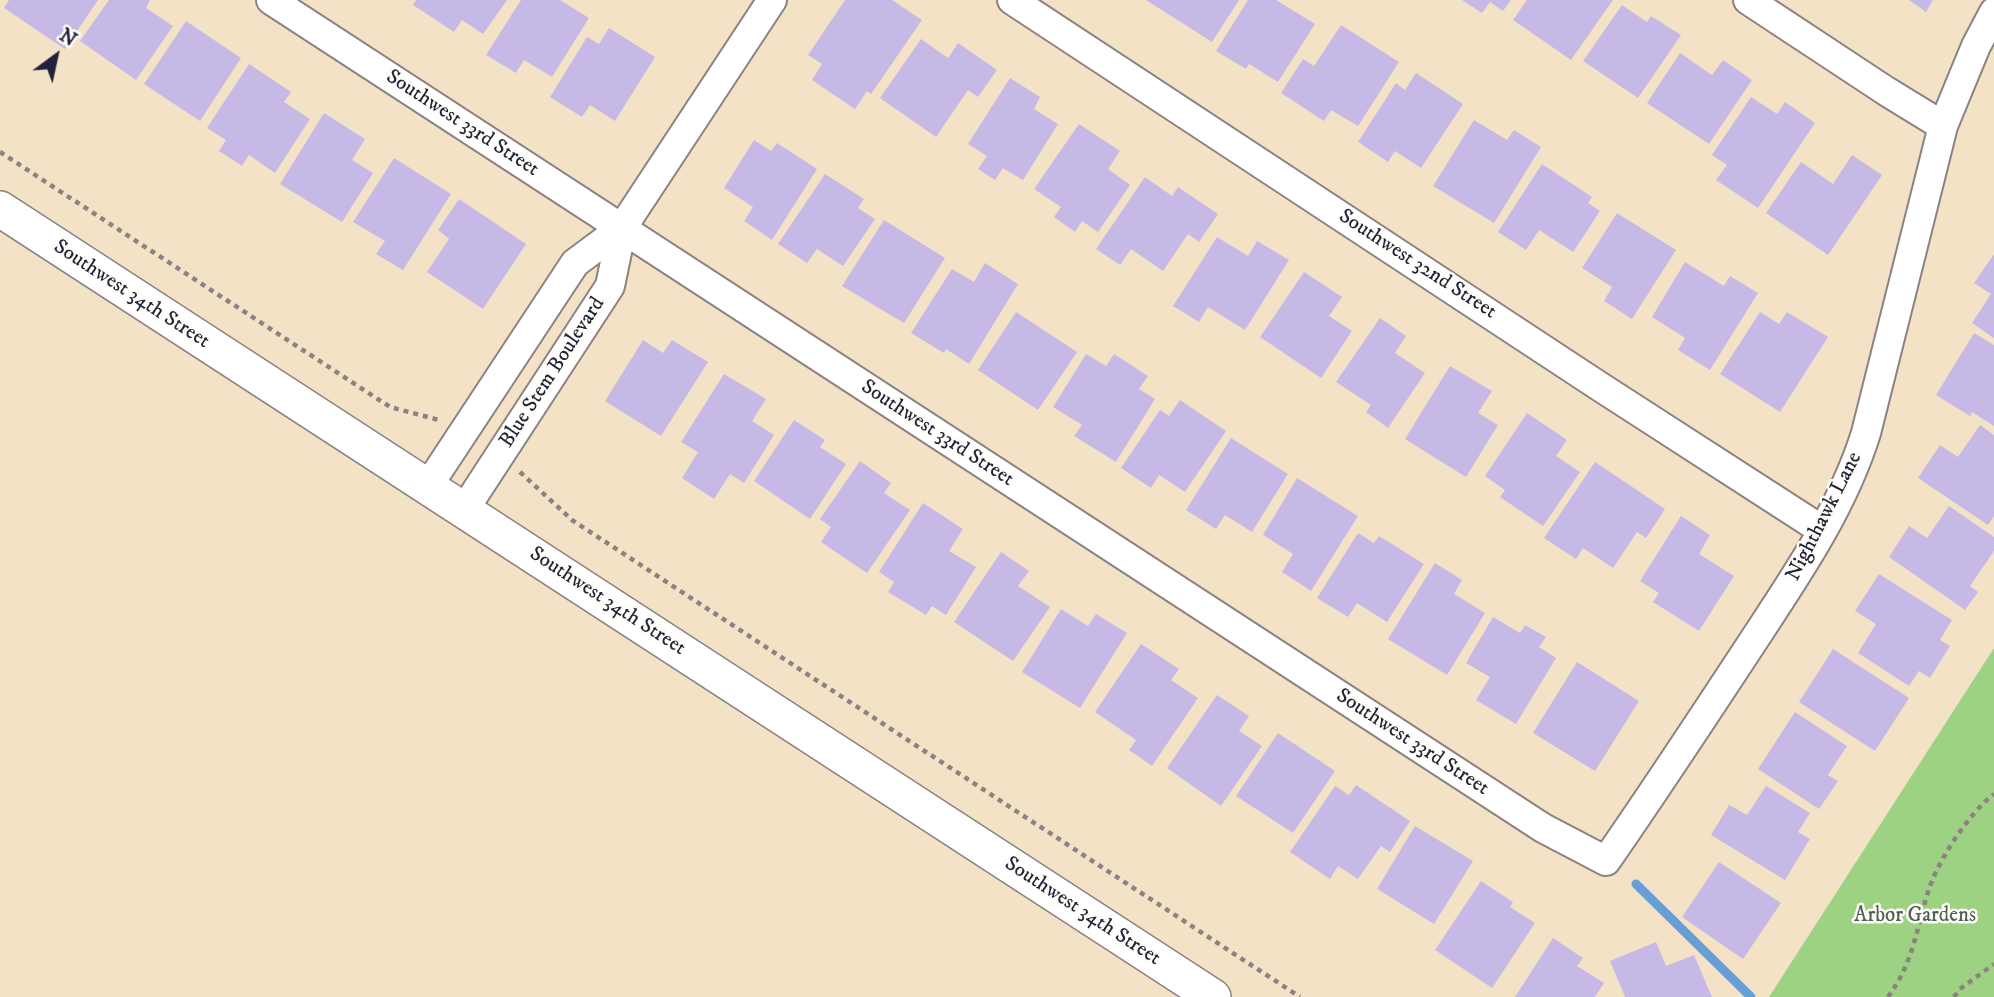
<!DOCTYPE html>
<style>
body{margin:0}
#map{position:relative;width:1994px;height:997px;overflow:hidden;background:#f4e2c7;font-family:"IM FELL DW Pica",serif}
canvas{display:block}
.north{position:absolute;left:21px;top:21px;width:70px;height:70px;-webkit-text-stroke:5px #fdfcf7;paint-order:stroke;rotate:33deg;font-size:19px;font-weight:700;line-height:28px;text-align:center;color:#22223b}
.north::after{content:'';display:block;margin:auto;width:24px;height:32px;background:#22223b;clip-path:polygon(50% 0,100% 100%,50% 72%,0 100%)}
</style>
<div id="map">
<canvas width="1994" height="997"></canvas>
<div class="north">N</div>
</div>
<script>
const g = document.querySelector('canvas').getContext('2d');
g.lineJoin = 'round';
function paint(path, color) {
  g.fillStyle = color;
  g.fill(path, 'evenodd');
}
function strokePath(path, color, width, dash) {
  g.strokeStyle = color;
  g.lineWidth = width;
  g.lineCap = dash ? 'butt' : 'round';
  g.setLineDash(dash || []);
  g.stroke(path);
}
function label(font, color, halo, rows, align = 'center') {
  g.font = font + ' "IM FELL DW Pica",serif';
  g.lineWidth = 5;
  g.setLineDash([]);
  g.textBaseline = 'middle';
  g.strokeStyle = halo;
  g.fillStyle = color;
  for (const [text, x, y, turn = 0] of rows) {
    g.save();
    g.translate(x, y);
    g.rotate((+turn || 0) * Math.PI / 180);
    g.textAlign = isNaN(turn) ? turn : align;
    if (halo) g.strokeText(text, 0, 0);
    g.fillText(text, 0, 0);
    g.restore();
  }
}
paint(new Path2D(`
 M1994,648V997H1769Z`), '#9dd283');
strokePath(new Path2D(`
 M1636,884L1751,997`), '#679ed5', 9);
paint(new Path2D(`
 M9,0H98L65,49L4,8Z
 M109,0H150L146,8L173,26L136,80L80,41Z
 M416,0H507L483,34L462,20L454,32L413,5Z
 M521,0H560L589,18L552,77L524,60L516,73L486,55Z
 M845,0H892L922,20L871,94L867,91L855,109L812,80L822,64L808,55Z
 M1146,0H1239L1212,42Z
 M1248,0H1276L1315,24L1278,82L1249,64L1246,69L1216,51Z
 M1462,0H1511L1503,11L1490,2L1482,13Z
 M1527,0H1613L1571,60L1513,20Z
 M1909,0H1933L1926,12Z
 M1622,5L1647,22L1651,16L1681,35L1638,98L1583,61Z
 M186,21L241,58L200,121L144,84Z
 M1341,25L1399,62L1358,126L1331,110L1324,121L1281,93L1303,59L1314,66Z
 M609,28L655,57L615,121L590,105L582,117L550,97L587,37L599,44Z
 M921,39L948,58L958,43L997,70L978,97L968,90L936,137L880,98Z
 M1680,53L1712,75L1723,60L1752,80L1709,144L1647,103Z
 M249,64L291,92L284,102L310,119L275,173L249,155L242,166L219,151L226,140L207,128Z
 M1416,73L1463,104L1421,168L1395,151L1388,162L1358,142L1396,83L1405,90Z
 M1010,78L1040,97L1034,109L1058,124L1023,180L1003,168L995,180L978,169L987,156L968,144Z
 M1751,97L1777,114L1785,102L1815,123L1758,208L1716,180L1727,165L1712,155Z
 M324,113L365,139L352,160L373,173L342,222L280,184Z
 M1474,120L1507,140L1514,130L1541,147L1494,223L1433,186Z
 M1079,124L1120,151L1108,169L1130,185L1098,232L1082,221L1075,232L1054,217L1061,207L1034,189Z
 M754,140L771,151L777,143L817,169L772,240L744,221L753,207L724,188Z
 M1852,155L1882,175L1828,255L1766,213L1801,162L1833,184Z
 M394,158L451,194L403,270L376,254L385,241L353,222Z
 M1542,164L1592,197L1588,203L1600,211L1573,252L1539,230L1526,250L1498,232Z
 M825,174L864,199L858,208L875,219L843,266L817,249L807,263L778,244Z
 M1145,177L1172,196L1178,187L1218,214L1199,242L1188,234L1163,271L1131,249L1120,265L1096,249Z
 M459,199L526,244L483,309L427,272L449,239L438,230Z
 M1617,213L1676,250L1632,319L1604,301L1612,287L1582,268Z
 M884,220L945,258L904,323L842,286Z
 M1217,237L1248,256L1257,241L1289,260L1245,330L1208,307L1199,322L1173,306Z
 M1994,254V338L1972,323L1991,294L1974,283Z
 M1685,262L1724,286L1730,276L1758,293L1710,370L1678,350L1685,338L1652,317Z
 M985,263L1018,284L969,364L946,349L944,353L911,333L952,269L974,282Z
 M1304,272L1342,297L1329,316L1352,331L1321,378L1260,337Z
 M1016,312L1077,352L1038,410L978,370Z
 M1760,312L1779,324L1787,312L1828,337L1780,412L1720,374Z
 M1380,318L1406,336L1395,353L1425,373L1388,428L1366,412L1371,405L1336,382Z
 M1974,333L1994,345V426L1972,412L1970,416L1936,395Z
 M643,340L663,353L672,340L708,362L661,436L605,401Z
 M1086,354L1106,366L1114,354L1148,376L1139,389L1155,399L1116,462L1074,436L1082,425L1053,407Z
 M1450,366L1492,391L1478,413L1498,425L1466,477L1405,439Z
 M724,374L766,399L752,421L774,435L744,483L730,474L714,499L682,478L698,452L681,442Z
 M1180,400L1226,431L1185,492L1159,475L1151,488L1121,468L1160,410L1169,416Z
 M1527,413L1567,440L1556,456L1580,472L1543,526L1500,497L1505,490L1485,476Z
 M794,420L825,440L820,447L846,464L810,519L754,481Z
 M1980,425L1994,435V516L1988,525L1918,478L1940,445L1958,457Z
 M1231,438L1288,474L1252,532L1225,515L1216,529L1186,510Z
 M860,461L891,483L884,493L910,510L867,573L821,542L831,527L820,519Z
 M1595,462L1665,509L1646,538L1637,532L1613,568L1583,548L1576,559L1544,538Z
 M1297,478L1358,516L1311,591L1282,572L1293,554L1263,535Z
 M923,503L963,529L949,551L976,567L946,615L932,606L926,615L888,592L894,582L879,572Z
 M1949,506L1994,537V551L1970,586L1978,592L1965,610L1889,557L1909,526L1927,538Z
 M1681,516L1710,535L1699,554L1734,576L1699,631L1653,602L1659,593L1640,581Z
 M1358,533L1374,543L1379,536L1424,564L1387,622L1357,603L1348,617L1317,598Z
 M1001,552L1029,571L1018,586L1050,607L1013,661L954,622Z
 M1435,563L1462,580L1454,594L1485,613L1447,675L1388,639Z
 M1879,574L1952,620L1940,640L1950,646L1930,678L1919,671L1909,686L1858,653L1876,624L1855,611Z
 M1061,609L1088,626L1096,614L1127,633L1080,708L1022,672Z
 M1493,617L1520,633L1525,625L1546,637L1539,647L1556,658L1516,724L1476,700L1490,677L1466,663Z
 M1141,644L1179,669L1171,680L1198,698L1152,766L1129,750L1136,740L1095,712Z
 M1833,649L1909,698L1875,751L1799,702Z
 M1577,662L1639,701L1595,771L1533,733Z
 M1217,695L1249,716L1239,731L1262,746L1221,806L1167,768Z
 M1795,712L1847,746L1828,775L1838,781L1819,809L1758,769Z
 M1278,733L1335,771L1293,833L1236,796Z
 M1356,785L1410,821L1390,852L1381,846L1358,879L1338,866L1330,879L1290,852L1335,786L1349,795Z
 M1766,786L1810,813L1798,832L1810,839L1785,880L1711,835L1729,805L1747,815Z
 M1415,826L1473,861L1434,924L1377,889Z
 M1719,862L1781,903L1743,959L1682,917Z
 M1481,881L1513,902L1510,907L1535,923L1492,988L1435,950Z
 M1553,938L1583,958L1577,966L1604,983L1595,997H1515Z
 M1656,942L1666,966L1694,955L1712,997H1625L1610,961Z`), '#c6b9e5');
const minor = new Path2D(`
 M271,0L1543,828L1606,861C1654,792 1700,722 1746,652C1791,583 1841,513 1866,433L1943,126L1976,46L1994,12
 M1012,0L1599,386L1822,530
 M1748,0L1886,91L1943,126
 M428,486L575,263L622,228L772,0
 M464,510L610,286L622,228`);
const tertiary = new Path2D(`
 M0,209L1213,997`);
strokePath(minor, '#8b8281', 32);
strokePath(tertiary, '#8b8281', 38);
strokePath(new Path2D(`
 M0,152L390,407L439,420
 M520,472L572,520L1300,997
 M1888,997C1913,963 1916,931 1928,892C1937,862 1969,813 1994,794
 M1954,997L1960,989L1994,964`), '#8b8281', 4.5, [5, 5]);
strokePath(minor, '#fff', 28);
strokePath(tertiary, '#fff', 35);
label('21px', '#22223b', '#fdfcf7', [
 ["Southwest 33rd Street",462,124,33],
 ["Southwest 32nd Street",1417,265,33],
 ["Southwest 34th Street",131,295,33],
 ["Blue Stem Boulevard",553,373,-57],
 ["Southwest 33rd Street",937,434,33],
 ["Nighthawk Lane",1825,517,-63],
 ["Southwest 34th Street",607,602,33],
 ["Southwest 33rd Street",1412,743,33],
 ["Southwest 34th Street",1082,912,33]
]);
label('21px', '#4d6054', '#fdfcf7', [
 ["Arbor Gardens",1915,917]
]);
</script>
